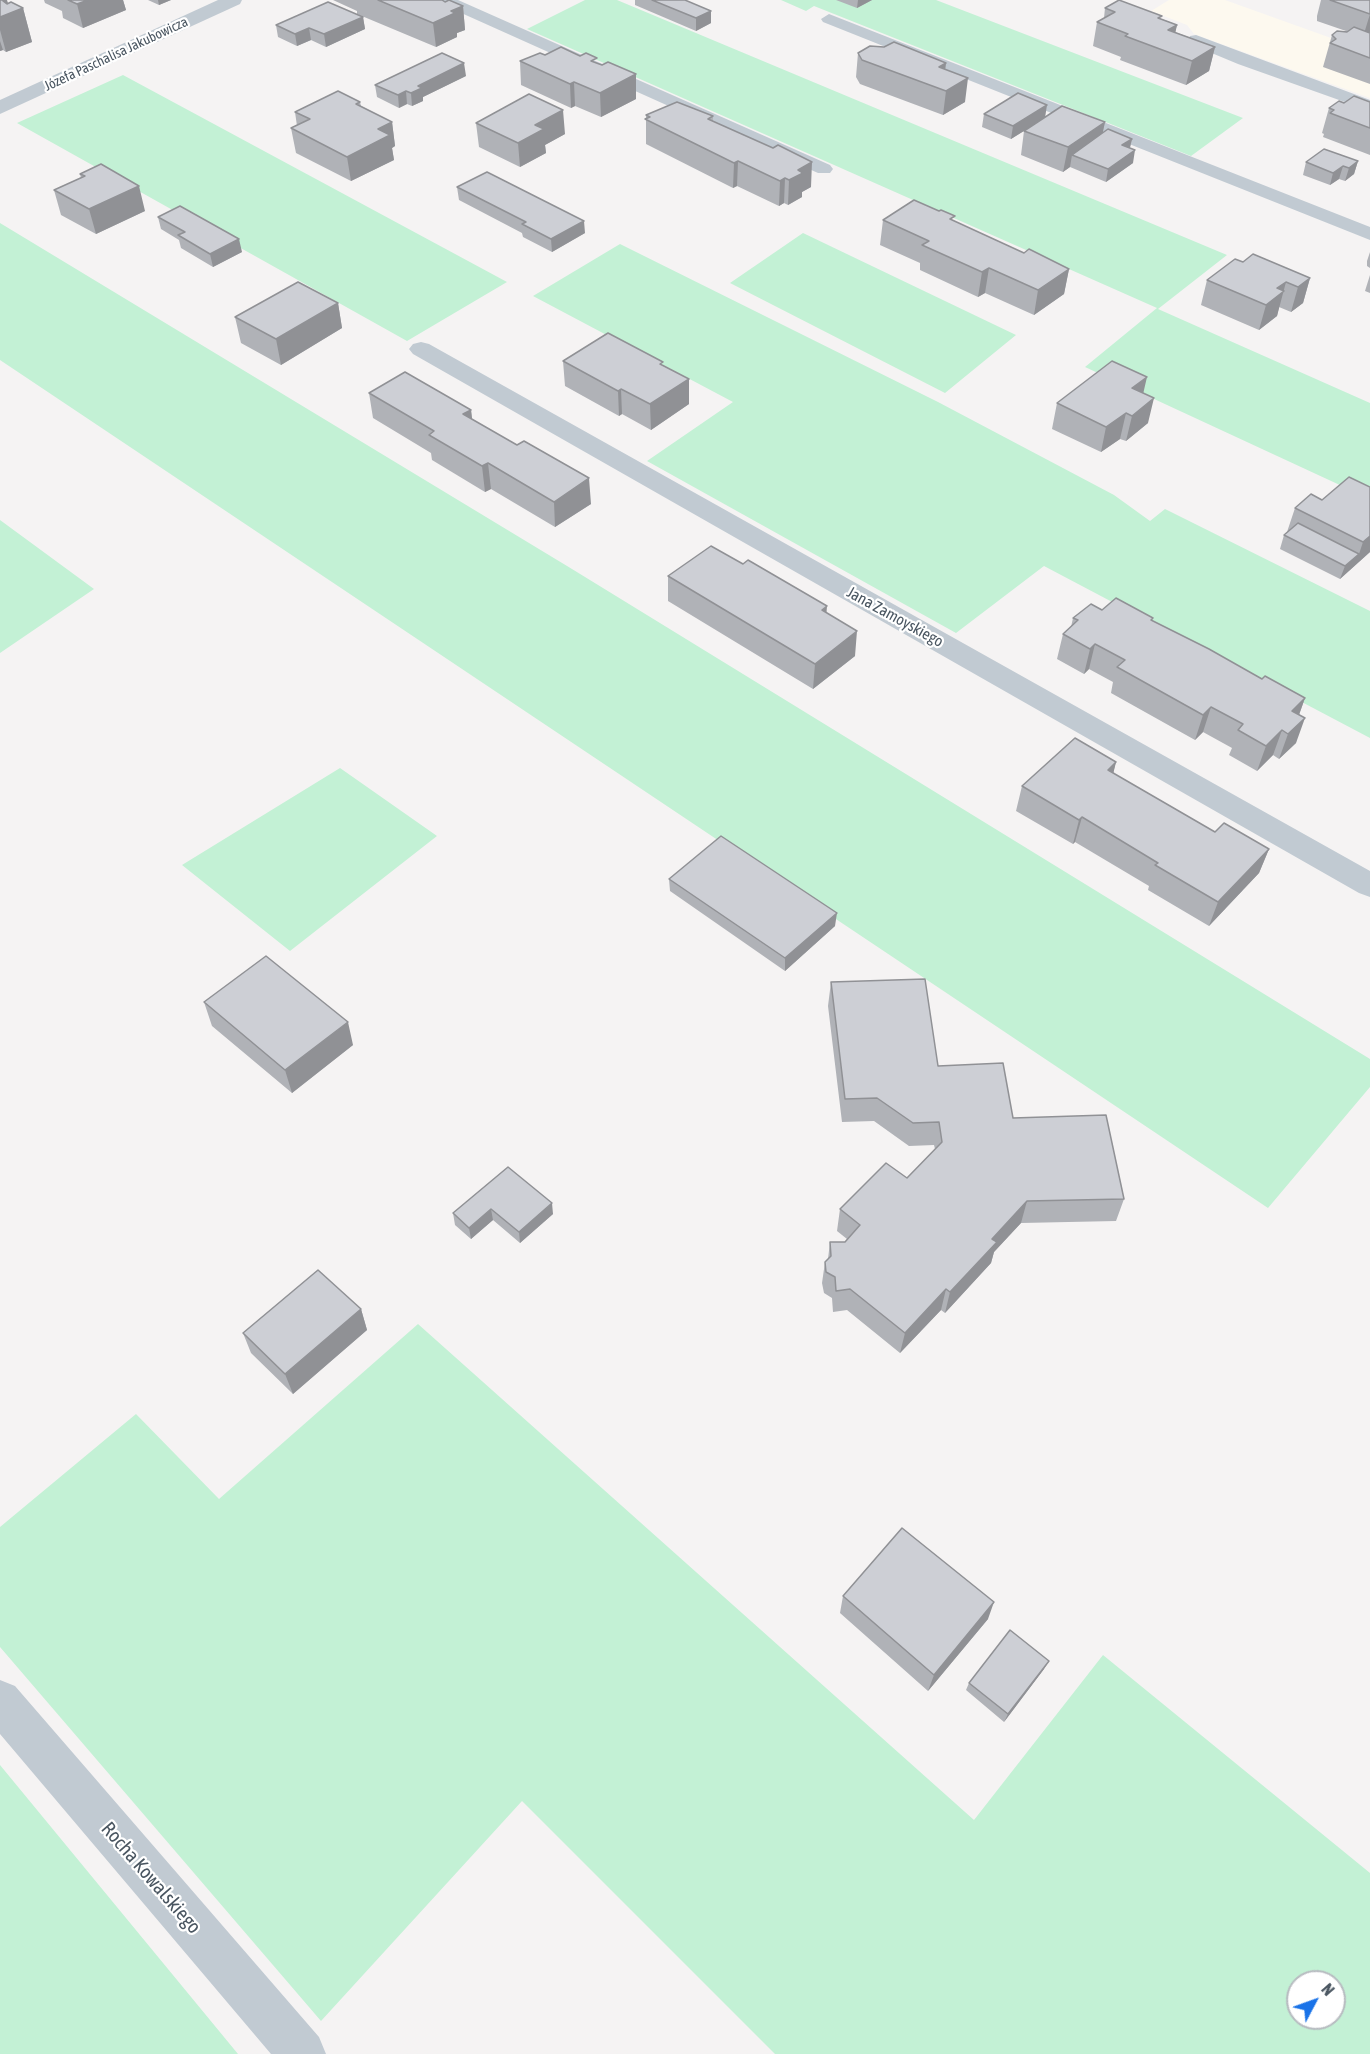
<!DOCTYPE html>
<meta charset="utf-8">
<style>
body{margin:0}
#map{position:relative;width:1370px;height:2054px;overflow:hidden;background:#f5f3f3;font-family:"Asap Condensed",sans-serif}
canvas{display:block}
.north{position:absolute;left:1286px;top:1970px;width:60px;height:60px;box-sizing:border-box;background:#fff;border:2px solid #b7bbc0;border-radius:50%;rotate:49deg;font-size:16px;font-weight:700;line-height:24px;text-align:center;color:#4a5661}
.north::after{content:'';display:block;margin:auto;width:21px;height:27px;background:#1a73e8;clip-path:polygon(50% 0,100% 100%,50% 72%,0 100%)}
</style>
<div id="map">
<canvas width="1370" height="2054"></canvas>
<div class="north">N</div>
</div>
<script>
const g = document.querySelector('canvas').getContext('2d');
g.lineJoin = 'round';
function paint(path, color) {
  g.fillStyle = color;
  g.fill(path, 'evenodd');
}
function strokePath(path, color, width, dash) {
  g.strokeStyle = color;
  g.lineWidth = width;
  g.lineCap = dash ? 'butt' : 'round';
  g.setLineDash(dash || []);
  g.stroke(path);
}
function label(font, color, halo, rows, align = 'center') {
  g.font = font + ' "Asap Condensed",sans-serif';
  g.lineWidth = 4.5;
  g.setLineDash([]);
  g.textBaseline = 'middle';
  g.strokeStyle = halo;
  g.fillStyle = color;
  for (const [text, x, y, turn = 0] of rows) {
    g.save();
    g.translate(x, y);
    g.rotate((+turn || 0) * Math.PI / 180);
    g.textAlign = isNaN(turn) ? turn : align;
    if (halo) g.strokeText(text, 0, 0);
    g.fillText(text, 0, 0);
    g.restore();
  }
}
paint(new Path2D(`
 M1169,0H1225L1370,52V98L1194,34L1187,25L1151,11Z`), '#fdf9ef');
paint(new Path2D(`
 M585,0H617L1227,255L1158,309L1370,403V499L1085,367L1157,308L527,29Z
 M781,0H936L1243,118L1191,156L814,6L806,11Z
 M123,75L507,282L407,341L17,123Z
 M0,223L572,569L1370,1059V1087L1268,1208L0,360Z
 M803,233L1016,335L945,393L730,283Z
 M620,244L938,402L1114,495L1150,521L1165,509L1370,611V738L1044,566L956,633L647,461L733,402L533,296Z
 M0,520L94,589L0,653Z
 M340,768L437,836L290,951L182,865Z
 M418,1324L974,1820L1103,1655L1370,1873V2054H775L522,1801L321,2021L0,1647V1527L136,1414L219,1499ZM1298,1982H1334V2018H1298Z
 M0,1765L238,2054H0Z`), '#c3f1d5');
paint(new Path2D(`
 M437,0H458L830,165L833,169L830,173H818L439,3Z
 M829,14L1370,227V240L823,22L821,19Z
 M1196,35L1370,100V111L1238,64L1190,44L1188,40L1190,36Z`), '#c1cad2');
paint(new Path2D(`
 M421,342L429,344L1370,871V897L1359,893L413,354L409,349L413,344Z
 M0,1680L15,1686L319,2037L326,2054H271L0,1734Z`), '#c1cad2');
paint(new Path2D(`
 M218,0H242L240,4L0,114V100Z`), '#c1cad2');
paint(new Path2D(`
 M0,0L23,8L32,42L6,52L3,50L0,51Z
 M44,0H123L126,10L83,28L63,18L62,11L45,3Z
 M148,0H171L159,5Z
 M333,0H442L463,6L465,30L457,33V37L436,47L357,14V11Z
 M635,0H685L711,23L696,31L635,5Z
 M836,0H872L857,8Z
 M1321,0H1370V84L1323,67L1332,35L1346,31L1317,21V16Z
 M1105,8L1162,19L1177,25L1175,32L1215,47L1209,71L1186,85L1120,60L1121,57L1093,46L1097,22L1104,18Z
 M363,17L365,29L326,47L311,40L297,46L278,37L276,25Z
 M858,53L946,63L945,69L965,102L943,115L860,84L856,77Z
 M545,55L580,56L597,63L636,99L601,117L575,106L571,108L521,85L520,61Z
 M466,76L423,97V101L412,106L407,104L399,108L377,97L375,85Z
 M360,102L361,106L392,122L395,146L392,148L394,160L351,181L296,153L291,128L297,126L295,112Z
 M1370,102V155L1323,137L1324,134L1322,133L1329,108L1344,103Z
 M984,114L1045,117L1105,122L1102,134L1132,139L1130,148L1133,163L1106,182L1070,167L1063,172L1021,155L1024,131L1030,127L1011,139L982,127Z
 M646,115L713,116V122L811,187L802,192V197L788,205L784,203L779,206L737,186L733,188L646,144Z
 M476,123L565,134L545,145L546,153L520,167L479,147Z
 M1358,161L1354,174L1345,181L1339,179L1330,185L1303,175L1306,162Z
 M80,174L145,211L96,234L61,215L54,190L81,178Z
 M457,187L585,233L552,252L523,237L522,233L459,200Z
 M158,217L242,252L213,267L181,248L179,240L161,229Z
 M883,220L954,222L1024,253L1069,269L1064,294L1034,315L985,293L978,297L920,270V263L880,245Z
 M1370,252V268L1367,266V261Z
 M1243,262L1310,278L1303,303L1291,312L1279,307L1277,316L1259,330L1201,305L1207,280Z
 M1370,275V293L1365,291Z
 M338,303L342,328L281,365L241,343L235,317Z
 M563,361L663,365L689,379V404L651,430L622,414L619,416L565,386Z
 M369,393L471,410L472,419L591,504L555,527L491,489L485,492L432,460L431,453L373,418Z
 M1143,393L1148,423L1126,441L1120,439L1101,452L1052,429L1057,403Z
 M1349,477L1370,552L1340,579L1280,549L1284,535L1287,532L1295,508L1322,500Z
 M668,576L855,656L813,689L668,601Z
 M1102,610L1153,621L1262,679L1305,698L1299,715L1296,743L1279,759L1273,755L1257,771L1229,755L1232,748L1203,732L1195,740L1111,693L1113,682L1089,669L1084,674L1057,659L1063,634L1071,627L1073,618Z
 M1116,762L1113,773L1215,832L1269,849L1259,873L1209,926L1148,890L1149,886L1075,842L1073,844L1016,811L1022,786Z
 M669,879L835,926L785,971L670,891Z
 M831,982L938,1066L1013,1118L1124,1199L1116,1221L1021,1223L994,1252L991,1263L945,1313L941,1310L900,1353L847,1310L833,1312L832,1298L824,1293L822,1283L825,1262L828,1259L830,1242H845L847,1239L837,1231L840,1209L907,1178L935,1149L934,1145L909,1146L874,1121L842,1122L828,1006Z
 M204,1002L353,1045L292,1093L212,1026Z
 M508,1167L553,1214L520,1243L493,1220L471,1239L455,1225L453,1213Z
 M361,1309L367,1330L293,1394L251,1353L243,1333Z
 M843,1596L988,1619L928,1691L840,1613Z
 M1044,1669L1004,1722L966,1690L969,1683Z`), '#b0b2b7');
paint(new Path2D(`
 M5,0H7L11,13L23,8L32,42L6,52L0,30V17L3,1Z
 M88,0H123L126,10L83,28L77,4Z
 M158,0H171L159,5Z
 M858,0H872L857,8Z
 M463,6L465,30L457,33V37L436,47L433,23L451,11Z
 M711,11V23L696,31V18Z
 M1370,14V33L1363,37Z
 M363,17L365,29L326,47L324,34Z
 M1177,25L1172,48L1168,30Z
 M309,28L311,40L297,46L295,34Z
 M0,41L3,50L0,51Z
 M1215,47L1209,71L1186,85L1192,61Z
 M464,63L466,76L423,97V101L412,106L411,93L418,86Z
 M946,63L943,87L939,67Z
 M636,74V99L601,117L600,93Z
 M968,78L965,102L943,115L946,91Z
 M574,82L575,106L571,108L570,84Z
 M406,91L407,104L399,108L398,95Z
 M1047,105L1045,118L1011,139L1013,126Z
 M563,110L565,134L545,145L546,153L520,167L518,143L535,125Z
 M392,122L395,146L392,148L394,160L351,181L347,157L378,129Z
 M1105,122L1100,146L1072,155L1070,167L1063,172L1068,147Z
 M1132,139L1129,151L1122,145Z
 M1135,150L1133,163L1106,182L1108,169Z
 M738,161L737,186L733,188L734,163Z
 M1358,161L1354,174L1345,181L1349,168Z
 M812,162L811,187L802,192V197L788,205L789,180L798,170Z
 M1343,166L1339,179L1330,185L1333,173Z
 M785,178L784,203L779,206L780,181Z
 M139,186L145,211L96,234L89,209Z
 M584,221L585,233L552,252L551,239Z
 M239,239L242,252L213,267L210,254Z
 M989,268L985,293L978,297L982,272Z
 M1069,269L1064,294L1034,315L1038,290Z
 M1310,278L1303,303L1291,312L1298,287Z
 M1286,282L1277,316L1259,330L1266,305L1277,288Z
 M338,303L342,328L281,365L276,339Z
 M1147,377L1141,403L1132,388Z
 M689,379V404L651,430L650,404Z
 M621,389L622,414L619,416L618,391Z
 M1154,398L1148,423L1126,441L1132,416Z
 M471,410L474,435L463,414Z
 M1126,413L1120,439L1101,452L1106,427Z
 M488,463L491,489L485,492L482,466Z
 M589,478L591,504L555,527L554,502Z
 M1370,536V552L1340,579L1345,566L1359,554L1363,542Z
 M827,606L825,632L822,610Z
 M857,631L855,656L813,689L815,664Z
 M1095,644L1089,669L1084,674L1090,649Z
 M1305,698L1296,723L1292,711Z
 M1211,707L1203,732L1195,740L1203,715Z
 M1305,718L1296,743L1279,759L1288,734Z
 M1282,730L1273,755L1257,771L1266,746Z
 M1116,762L1110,787L1108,770Z
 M1082,817L1075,842L1073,844L1079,820Z
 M1269,849L1259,873L1209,926L1218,902Z
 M837,913L835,926L785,971V958Z
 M348,1022L353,1045L292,1093L285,1070Z
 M1027,1201L1021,1223L994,1252L991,1263L945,1313L950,1292L992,1239Z
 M552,1203L553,1214L520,1243L519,1232Z
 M491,1209L493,1220L471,1239L469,1228Z
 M946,1289L941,1310L900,1353L905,1333Z
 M361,1309L367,1330L293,1394L285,1374Z
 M994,1602L988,1619L928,1691L934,1675Z
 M1049,1661L1044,1669L1004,1722L1008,1714Z`), '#909195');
const building = new Path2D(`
 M0,0H5L3,1L7,4L11,2L23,8L0,17Z
 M68,0H88L77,4Z
 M378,0H442L445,2L449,0L463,6L451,11L455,13L433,23Z
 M652,0H685L711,11L696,18Z
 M1119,0L1162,16L1158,18L1177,25L1168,30L1215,47L1192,61L1125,36L1128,34L1097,22L1115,12L1105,8Z
 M1330,0H1370V14Z
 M328,2L363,17L324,34L309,28L295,34L276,25Z
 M1354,27L1370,33V58L1330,43L1336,39L1332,35L1337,31L1347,32Z
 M894,42L946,63L939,67L968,78L946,91L862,60L858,53L870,46L884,47Z
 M561,47L580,56L586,53L597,58L591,61L602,65L608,62L636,74L600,93L574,82L570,84L520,61L540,53L545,55Z
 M442,53L464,63L418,86L422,88L411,93L406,91L398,95L375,85Z
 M338,91L360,102L356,104L392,122L378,129L390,135L347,157L291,128L310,119L295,112Z
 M1018,93L1047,105L1013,126L984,114Z
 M529,94L563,110L535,125L544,129L518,143L476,123Z
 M1354,96L1370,102V128L1330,113L1334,110L1329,108L1339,101L1344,103Z
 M677,102L713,116L708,119L773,148L778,145L812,162L798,170L803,173L789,180L785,178L780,181L738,161L734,163L645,119L650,117L646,115Z
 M1062,106L1105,122L1068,147L1024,131Z
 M1108,129L1132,139L1122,145L1135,150L1108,169L1072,155Z
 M1324,149L1358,161L1349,168L1343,166L1333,173L1306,162Z
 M101,164L139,186L89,209L54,190L85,176L80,174Z
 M487,172L584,221L551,239L522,224L526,222L457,187Z
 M914,200L939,211L941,210L955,216L950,219L1024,253L1029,249L1069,269L1038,290L989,268L982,272L922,245L929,241L883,220Z
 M180,206L239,239L210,254L178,235L185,232L158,217Z
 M1253,254L1310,278L1298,287L1286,282L1277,288L1284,291L1266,305L1207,280L1235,259L1243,262Z
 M298,282L338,303L276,339L235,317Z
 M608,333L663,362L660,364L689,379L650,404L621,389L618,391L563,361Z
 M1112,361L1147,377L1132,388L1154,398L1132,416L1126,413L1106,427L1057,403Z
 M405,372L471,410L463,414L517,445L524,441L589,478L554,502L488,463L482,466L429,435L434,431L369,393Z
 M1349,477L1370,487V536L1363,542L1295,508L1311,494L1322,500Z
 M1298,523L1359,554L1345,566L1284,535Z
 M711,546L743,564L748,560L827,606L822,610L857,631L815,664L668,576Z
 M1116,598L1153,618L1151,620L1209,649L1262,679L1265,676L1305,698L1292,711L1305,718L1288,734L1282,730L1266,746L1238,730L1243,724L1211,707L1203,715L1117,667L1125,660L1095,644L1090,649L1063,634L1078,620L1073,618L1091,604L1102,610Z
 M1075,738L1116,762L1108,770L1215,832L1224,823L1269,849L1218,902L1155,865L1158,863L1082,817L1079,820L1022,786Z
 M721,836L837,913L785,958L669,879Z
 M266,956L348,1022L285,1070L204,1002Z
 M925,979L938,1066L1003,1063L1013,1118L1106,1115L1124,1199L1027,1201L992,1239L997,1242L950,1292L946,1289L905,1333L850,1289L836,1291L835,1277L826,1272L825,1262L831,1256L830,1242H845L860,1225L840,1209L886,1163L907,1178L942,1142L939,1122L913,1123L877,1098L845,1099L831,982Z
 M508,1167L552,1203L519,1232L491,1209L469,1228L453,1213Z
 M318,1270L361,1309L285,1374L243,1333Z
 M902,1528L994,1602L934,1675L843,1596Z
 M1010,1630L1049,1661L1008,1714L969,1683Z`);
paint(building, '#cdcfd5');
strokePath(building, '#909195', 1.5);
label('14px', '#4a5661', '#fff', [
 ["Józefa Paschalisa Jakubowicza",116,54,-25]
]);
label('16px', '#4a5661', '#fff', [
 ["Jana Zamoyskiego",895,617,29]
]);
label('20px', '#4a5661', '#fff', [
 ["Rocha Kowalskiego",151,1878,49]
]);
</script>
